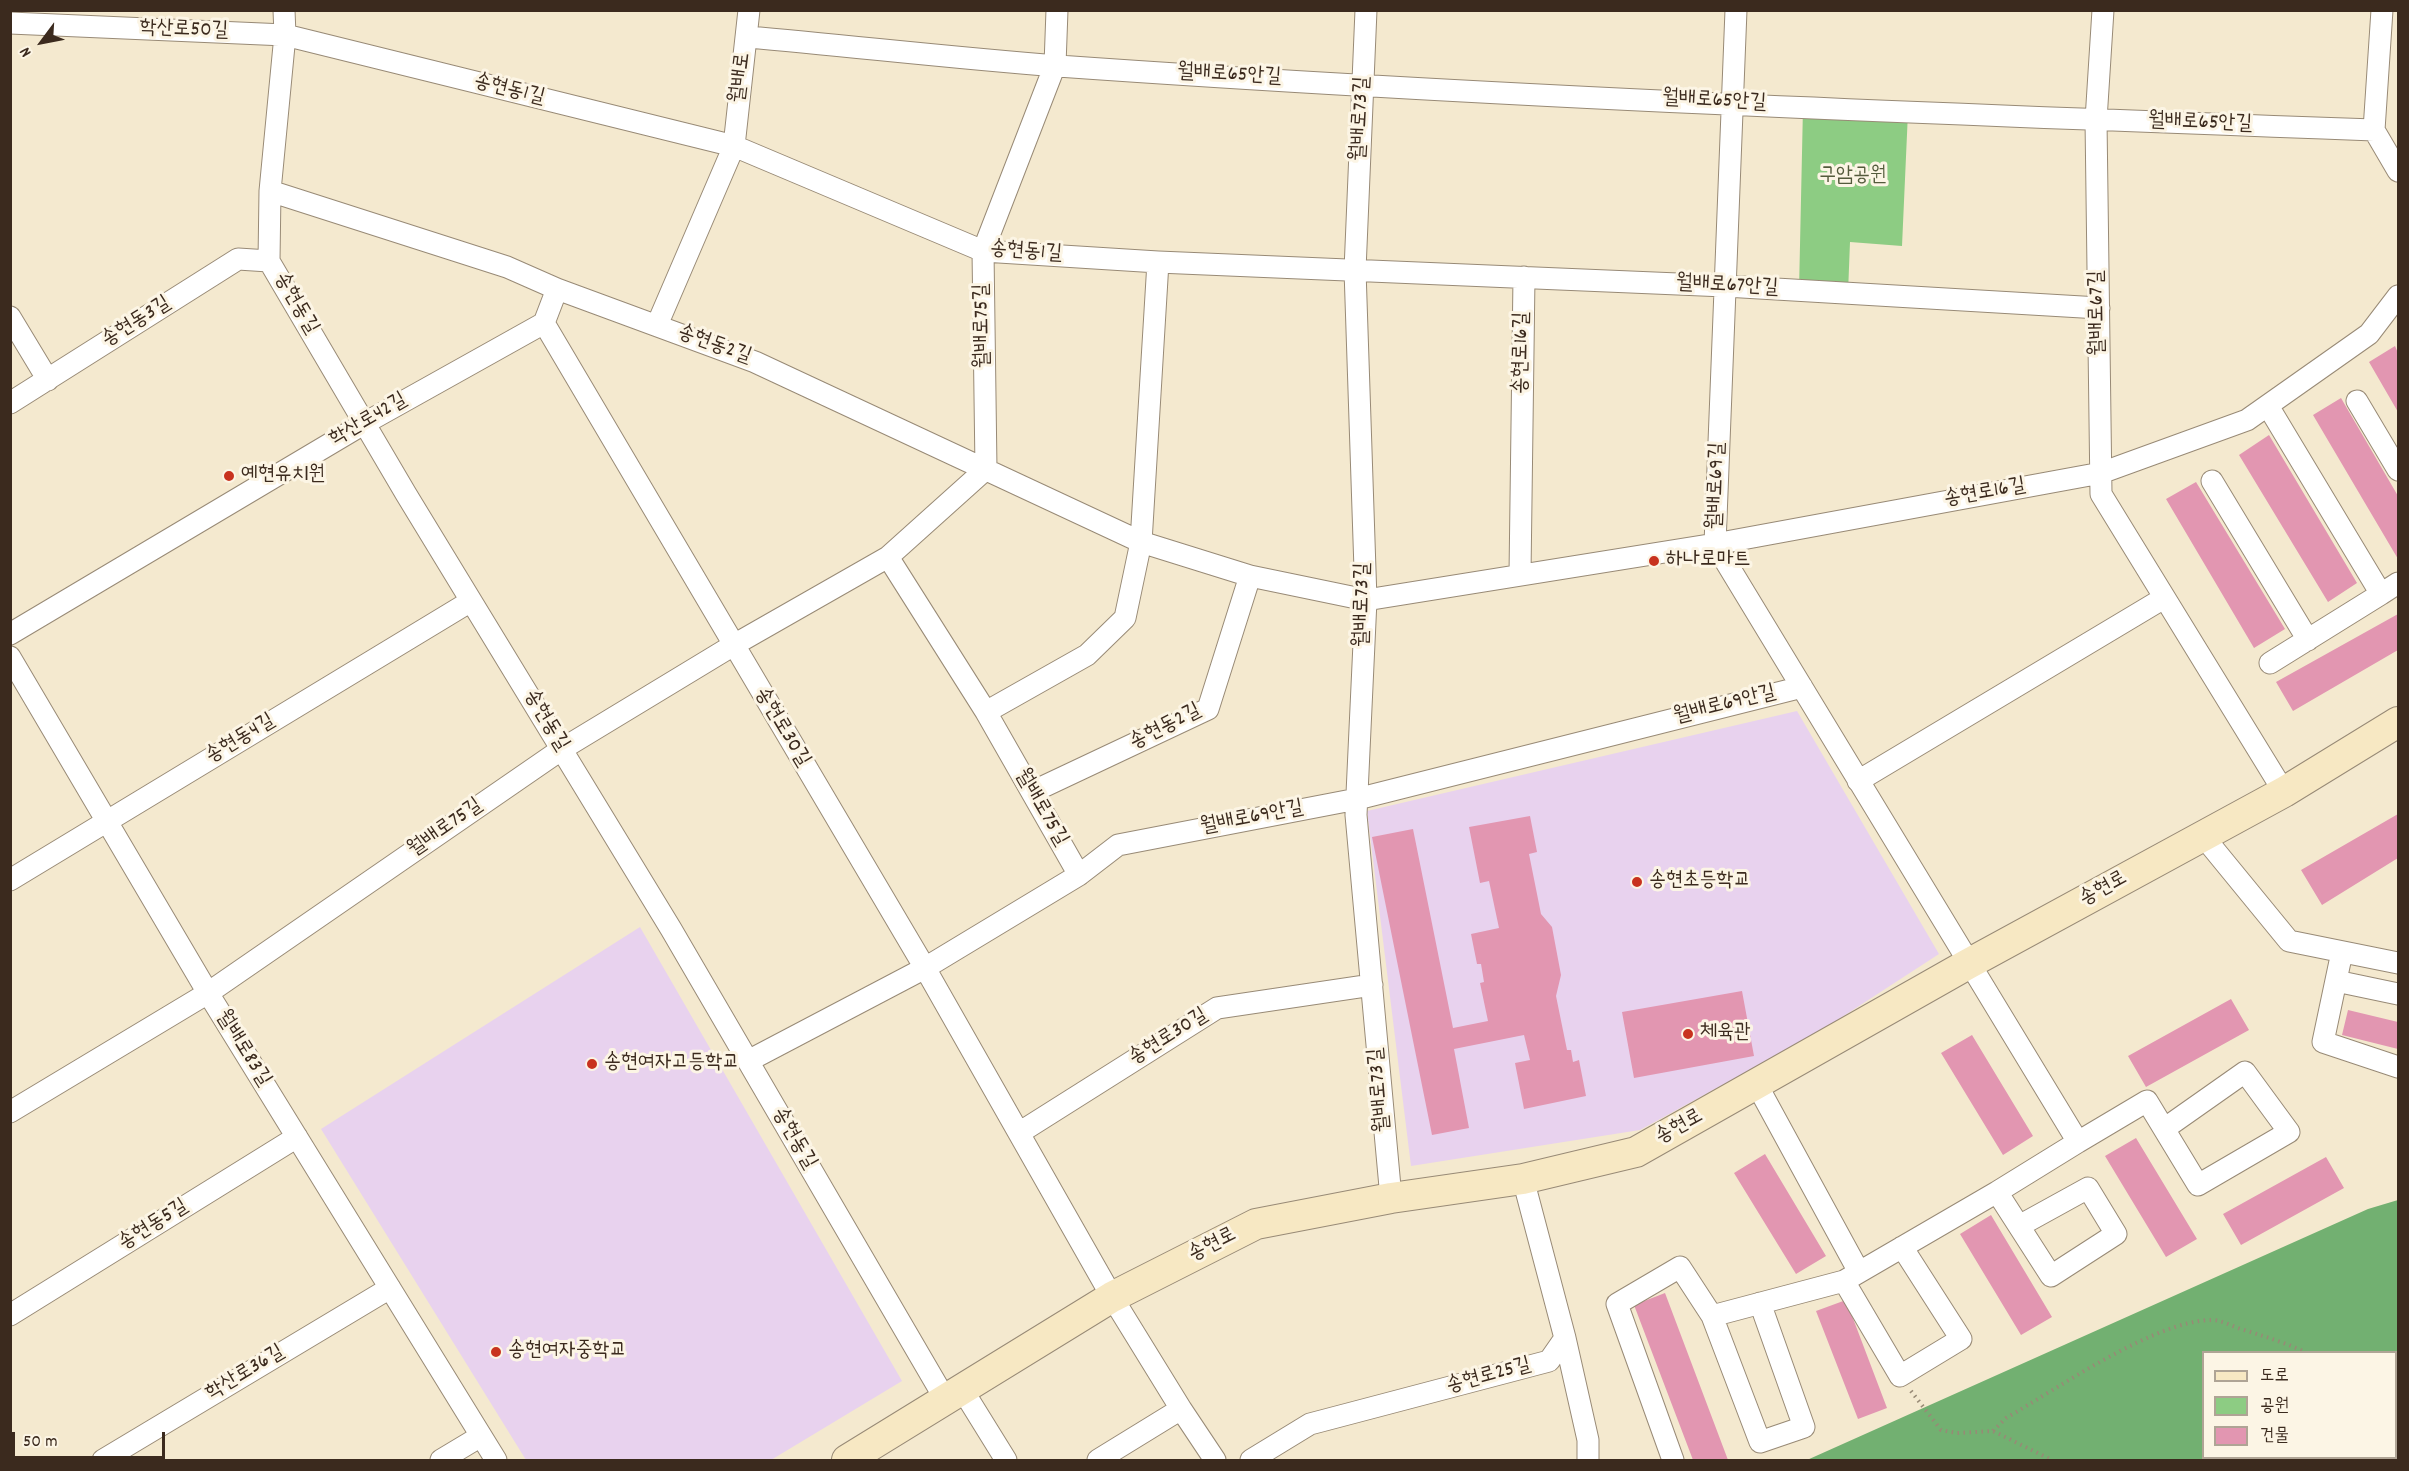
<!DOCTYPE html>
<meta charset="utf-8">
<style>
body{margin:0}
#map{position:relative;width:2409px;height:1471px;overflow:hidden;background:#f4e9cf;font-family:Dekko,"Poor Story",sans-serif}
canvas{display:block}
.frame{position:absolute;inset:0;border:12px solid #3b2a1e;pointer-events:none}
.legend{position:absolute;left:2202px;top:1351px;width:195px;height:108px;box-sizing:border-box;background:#fcf5e5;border:2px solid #afa495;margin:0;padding:8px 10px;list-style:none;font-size:18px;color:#3b2a1e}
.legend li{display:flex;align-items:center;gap:12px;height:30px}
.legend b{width:30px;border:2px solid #afa495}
.north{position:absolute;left:12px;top:12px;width:60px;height:60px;-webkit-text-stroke:4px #fcf5e5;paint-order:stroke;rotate:238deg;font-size:16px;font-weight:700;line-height:24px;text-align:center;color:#3b2a1e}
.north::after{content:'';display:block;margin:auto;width:21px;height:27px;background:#3b2a1e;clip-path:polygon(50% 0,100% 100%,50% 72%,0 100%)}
.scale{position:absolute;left:12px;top:1432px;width:153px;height:27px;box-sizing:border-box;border:3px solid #3b2a1e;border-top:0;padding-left:8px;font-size:18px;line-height:21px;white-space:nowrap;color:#3b2a1e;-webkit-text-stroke:4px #fcf5e5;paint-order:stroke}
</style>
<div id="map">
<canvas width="2409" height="1471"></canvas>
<div class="frame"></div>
<ul class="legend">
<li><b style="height:8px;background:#f7e8c3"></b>도로</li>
<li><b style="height:16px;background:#8dcc83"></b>공원</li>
<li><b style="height:16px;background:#e296b1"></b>건물</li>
</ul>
<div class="north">N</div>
<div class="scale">50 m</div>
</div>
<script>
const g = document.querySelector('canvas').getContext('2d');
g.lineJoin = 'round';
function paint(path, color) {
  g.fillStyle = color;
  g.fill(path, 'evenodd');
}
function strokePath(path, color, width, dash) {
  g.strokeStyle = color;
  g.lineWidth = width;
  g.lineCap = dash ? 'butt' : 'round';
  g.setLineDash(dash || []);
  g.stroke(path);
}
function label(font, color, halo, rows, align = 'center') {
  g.font = font + ' Dekko,"Poor Story",sans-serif';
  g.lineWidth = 6;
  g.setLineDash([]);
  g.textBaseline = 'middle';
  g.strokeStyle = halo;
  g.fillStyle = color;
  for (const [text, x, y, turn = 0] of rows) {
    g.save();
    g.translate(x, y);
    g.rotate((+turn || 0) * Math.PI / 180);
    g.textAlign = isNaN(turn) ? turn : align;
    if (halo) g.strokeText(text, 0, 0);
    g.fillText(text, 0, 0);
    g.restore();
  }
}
paint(new Path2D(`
 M1797,711L1939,954L1819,1032L1640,1130L1411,1166L1367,811Z
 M640,927L902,1381L771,1460H526L321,1129Z`), '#e8d2ee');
paint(new Path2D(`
 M1803,107L1908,112L1902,246L1850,242L1848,293L1799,291Z`), '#8dcc83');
paint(new Path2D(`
 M2398,1200V1460H1807L2368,1209ZM2204,1352H2396V1458H2204Z`), '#72b071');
paint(new Path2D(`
 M2395,346L2398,353V412L2369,362Z
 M2341,398L2398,496V559L2313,415Z
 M2269,435L2357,583L2328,602L2239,455Z
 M2196,482L2285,629L2254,648L2166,499Z
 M2398,614V650L2293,711L2276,682Z
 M2398,814V858L2322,905L2301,870Z
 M1530,816L1537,852L1529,854L1541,914L1552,927L1561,975L1556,996L1567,1050H1571L1573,1062L1579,1060L1586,1096L1524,1109L1515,1063L1530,1060L1524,1035L1454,1049L1469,1128L1432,1135L1372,837L1413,829L1453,1028L1488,1021L1480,983L1484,982L1481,964H1477L1471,934L1499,928L1489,881L1480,883L1469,827Z
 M1742,991L1754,1056L1634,1078L1622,1012Z
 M2231,999L2249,1030L2146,1087L2128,1056Z
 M2348,1010L2398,1022V1049L2342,1035Z
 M1972,1035L2033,1136L2003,1155L1941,1053Z
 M2136,1138L2197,1239L2166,1257L2105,1156Z
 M1765,1154L1826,1256L1796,1274L1734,1173Z
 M2326,1157L2344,1188L2241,1245L2223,1214Z
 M1991,1215L2052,1317L2021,1335L1960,1234Z
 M1665,1293L1728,1460H1693L1634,1305Z
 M1846,1300L1887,1408L1858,1419L1816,1311Z`), '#e296b1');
const street = new Path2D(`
 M284,10L285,35L270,191L269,261L406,494L671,929L945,1399
 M1366,10L1355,270L1366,600L1356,815L1391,1198
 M1736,10L1715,544L2078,1142L2147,1101L2198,1185L2289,1132L2245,1072L2164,1129
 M2103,10L2096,120L2101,494L2284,792
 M2382,10L2374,130L2398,171
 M10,23L285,35L734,146L983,251L1158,262L1725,286L2099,308
 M748,37C851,46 954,58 1058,66C1496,97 1935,114 2374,130
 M270,191L507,267L557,289L755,362L1141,542L1250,576L1366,600L1715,544L2101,473L2247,420L2369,334L2398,296
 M10,317L48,380
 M544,323L925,968L1112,1297L1181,1409
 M657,325L734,146L749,10
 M2357,401L2398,470
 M10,403L238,259L269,261
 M2268,406L2381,594L2270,663
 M2212,481L2308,640
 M888,557L986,712L1079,875
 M1520,574L1524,277
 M2381,594L2398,583
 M10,634L365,423L544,323L557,289
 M10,657L208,993L496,1460
 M986,712L1087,655L1125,618L1141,542L1158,262
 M1858,781L2164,598
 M1032,792L1208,709L1250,576
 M2203,836L2289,941L2398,963
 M10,880L471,601
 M2342,952L2323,1042L2398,1067
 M2336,981L2398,994
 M748,1061L925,968L1079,875L1118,845L1357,799L1802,687
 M1757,1085L1859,1272
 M10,1112L208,993L562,749L732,646L888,557L986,469L983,251L1055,65L1057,10
 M1019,1133L1217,1008L1372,985
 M2019,1226L2088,1188L2116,1234L2051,1276L1997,1192L2078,1142
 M1902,1247L1961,1339L1900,1376L1844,1281L1997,1192
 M1760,1303L1804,1427L1760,1442L1712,1316L1844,1281
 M10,1315L297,1137
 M1565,1338L1588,1440V1460
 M962,1389L1006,1460
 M103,1460L390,1288
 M441,1460L481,1436
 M1098,1460L1181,1409L1215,1460
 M1251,1460L1310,1424L1549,1361L1565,1338L1523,1179
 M1673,1460L1617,1304L1680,1267L1712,1316`);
const secondary = new Path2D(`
 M847,1460L1112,1297L1256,1224L1391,1198L1523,1179L1636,1152L1968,964L2284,792L2398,722`);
strokePath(street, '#988a76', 23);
strokePath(secondary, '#988a76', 32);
strokePath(new Path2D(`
 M1911,1391L1941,1430L1957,1433L1993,1431L2052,1460
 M2396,1423L2398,1436
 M1993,1431L2006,1418C2057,1389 2154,1321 2211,1320C2222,1320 2231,1326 2241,1329C2263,1336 2284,1342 2305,1352`), '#988a76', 4, [1.5, 4.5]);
strokePath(street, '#fff', 21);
strokePath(secondary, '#f7e8c3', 30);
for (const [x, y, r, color] of [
 [229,476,6,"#c8321e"],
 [1654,561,6,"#c8321e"],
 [1637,882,6,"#c8321e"],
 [1688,1034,6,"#c8321e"],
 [592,1064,6,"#c8321e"],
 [496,1352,6,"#c8321e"]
]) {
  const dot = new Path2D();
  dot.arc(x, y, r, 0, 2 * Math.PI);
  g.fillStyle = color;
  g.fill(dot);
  strokePath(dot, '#fcf5e5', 2);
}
label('21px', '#3b2a1e', '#fcf5e5', [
 ["학산로50길",184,31,2],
 ["월배로65안길",1229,76,3],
 ["월배로",742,78,-83],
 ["송현동1길",509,91,14],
 ["월배로65안길",1714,102,3],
 ["월배로73길",1362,119,-87],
 ["월배로65안길",2200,124,2],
 ["송현동1길",1026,253,4],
 ["월배로67안길",1727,287,3],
 ["송현동길",295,304,60],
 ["월배로67길",2099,313,-91],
 ["송현동3길",137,323,-32],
 ["월배로75길",984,326,-91],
 ["송현동2길",714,346,20],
 ["송현로16길",1523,353,-89],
 ["학산로42길",369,421,-30],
 ["월배로69길",1718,486,-88],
 ["송현로16길",1985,494,-10],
 ["월배로73길",1364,605,-89],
 ["월배로69안길",1725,706,-14],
 ["송현동길",545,721,59],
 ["송현로30길",781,728,59],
 ["송현동2길",1166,728,-27],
 ["송현동4길",241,740,-31],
 ["월배로75길",1040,808,60],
 ["월배로69안길",1252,819,-11],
 ["월배로75길",446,829,-35],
 ["송현로",2104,890,-29],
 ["송현로30길",1169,1038,-32],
 ["월배로83길",242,1049,58],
 ["월배로73길",1381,1090,-95],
 ["송현로",1680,1128,-29],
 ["송현동길",793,1139,60],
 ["송현동5길",154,1226,-32],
 ["송현로",1213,1246,-27],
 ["학산로36길",246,1374,-31],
 ["송현로25길",1489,1377,-15]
]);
label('21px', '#545b3c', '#fcf5e5', [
 ["구암공원",1853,177]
]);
label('21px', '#3b2a1e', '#fcf5e5', [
 ["예현유치원",241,476],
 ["하나로마트",1666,561],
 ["송현초등학교",1649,882],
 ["체육관",1700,1034],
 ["송현여자고등학교",604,1064],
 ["송현여자중학교",508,1352]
], 'left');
</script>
